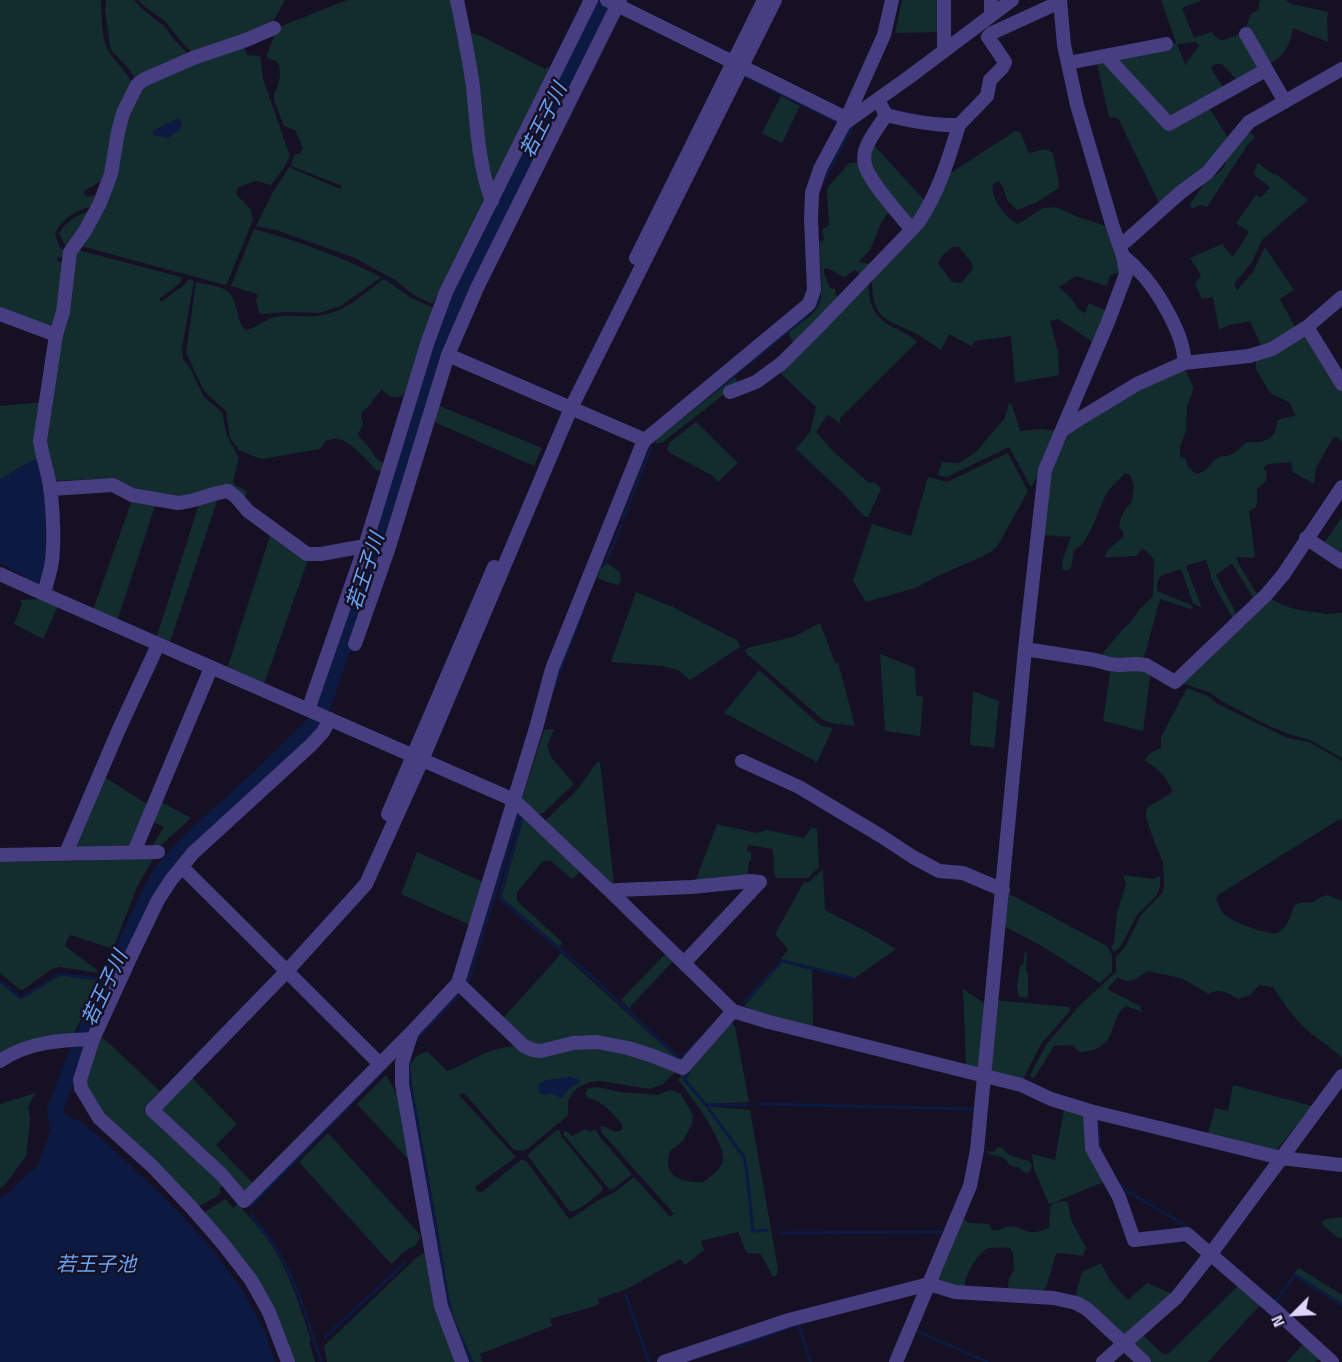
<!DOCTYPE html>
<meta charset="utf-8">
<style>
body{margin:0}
#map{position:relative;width:1342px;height:1362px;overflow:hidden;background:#161024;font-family:"Titillium Web",sans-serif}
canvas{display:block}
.north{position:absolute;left:1264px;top:1284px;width:60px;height:60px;-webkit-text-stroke:4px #161024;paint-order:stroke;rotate:246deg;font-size:16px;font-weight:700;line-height:24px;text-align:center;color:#ded5fd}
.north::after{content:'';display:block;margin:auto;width:21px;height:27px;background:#ded5fd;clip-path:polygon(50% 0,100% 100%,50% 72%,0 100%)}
</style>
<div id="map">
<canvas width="1342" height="1362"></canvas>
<div class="north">N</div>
</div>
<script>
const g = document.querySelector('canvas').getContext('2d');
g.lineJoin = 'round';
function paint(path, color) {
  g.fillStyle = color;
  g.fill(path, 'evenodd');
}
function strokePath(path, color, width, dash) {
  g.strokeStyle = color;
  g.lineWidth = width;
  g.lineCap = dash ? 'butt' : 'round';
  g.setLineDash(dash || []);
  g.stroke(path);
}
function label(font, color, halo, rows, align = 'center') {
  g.font = font + ' "Titillium Web","Noto Sans JP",sans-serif';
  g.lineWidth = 5;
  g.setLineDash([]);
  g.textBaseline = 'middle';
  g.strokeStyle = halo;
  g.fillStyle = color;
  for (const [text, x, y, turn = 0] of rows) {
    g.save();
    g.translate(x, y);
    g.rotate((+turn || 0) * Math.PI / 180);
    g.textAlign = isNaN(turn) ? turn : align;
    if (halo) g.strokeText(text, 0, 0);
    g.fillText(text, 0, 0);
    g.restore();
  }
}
paint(new Path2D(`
 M0,0H101C102,15 101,34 107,48C114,62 127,70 132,84L103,182H99L84,191V193L87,197L95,195L99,196L95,205C77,211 63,216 55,234L59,246L64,251L65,256L57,258V261L63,262L56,328L0,309Z
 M106,0H134L142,9L164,26L176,42L192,57L136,80L129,69L112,51L110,46L105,10Z
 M138,0H285L272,24L192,53L180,40L166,22L144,6Z
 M347,0H453L485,197V205L440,292L438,294L432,304L414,295L395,280L355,258L279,231L256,226L273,192L289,167L340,189L342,186L291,166L294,155L300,153L303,148L295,130L284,126L274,100V93C279,87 283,69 277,62C275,60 269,59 267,58V55L277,28Z
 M902,0H940V32L895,33Z
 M1161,0H1200V1L1182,8L1194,38L1211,32C1214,34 1216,37 1218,39C1224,42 1235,35 1241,33L1262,68L1236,79L1222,64H1215L1211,68L1226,92L1171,121L1110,57L1176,43ZM1196,42L1199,46L1187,62L1186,66L1177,44Z
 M1261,0H1286L1291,4L1328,12L1327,21L1328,42L1293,28C1291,44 1283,58 1268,64L1246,27L1251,14L1259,9V2Z
 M467,32L481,36L545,69L547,66L551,71L492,191Z
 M243,43L247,55L260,56L263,79L290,156L285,166L271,185L256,181L238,187L236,194L251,210L253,220L227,283L225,285L81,246L138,88Z
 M1106,58L1167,126L1208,106L1230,141L1208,169L1161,207L1118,118L1109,117L1096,60Z
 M781,96L800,106L782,143L762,133Z
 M1015,131L1020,132L1029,153L1045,149L1053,153L1058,178L1059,188L1035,203L1017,210L1007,200L1003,187L998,181L993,184C990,198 1006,219 1018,224L1043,208L1056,207L1078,217L1103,225L1108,229L1121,268L1118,273L1110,275L1107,286L1076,276L1059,287L1070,297L1079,310L1085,313L1089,303L1109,312L1096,344L1058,319L1050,321L1058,352L1059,375L1015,383L1011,336L976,341L971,346L949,334L941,350C932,344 923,337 913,332C881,318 872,316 872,278L946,176ZM952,247H959L972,263L973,269L961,283L952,282L938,263L942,256Z
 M1251,133L1254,136V139L1248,144L1207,207L1200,205L1191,209L1190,204L1204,184L1216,175L1224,167L1227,158L1234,147L1248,134Z
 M871,142L927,203L913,225L870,173Z
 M862,162L892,207L881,223L870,250L858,262L875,265L862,275L855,270L845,277H843L828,268L824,269V273L830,288L835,289V294L841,301L794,343L789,336L790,331C799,324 813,316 819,305C824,294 820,256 819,242L824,240L822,230L829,225L827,190L829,186L849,163Z
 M1258,163L1274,175L1276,174L1308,200L1262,240L1252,262L1234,284L1237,290L1253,272L1265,247L1294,290L1280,299L1296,329L1262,347L1250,321L1229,325L1219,330L1213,297L1202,299L1195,284L1201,275L1190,258L1222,244L1233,257L1249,232L1236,223L1256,195L1261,198L1270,187L1253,174Z
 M94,209L70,248L65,245L59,233C67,220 80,214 94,209Z
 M254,229C298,241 340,256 381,277L341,306L319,313L286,312L261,314C257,311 257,304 256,299L258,296L257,294L231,286Z
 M78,250L181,277L182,280L180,283L159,299L161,302L183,286L189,279L194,281L182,348L183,359L191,370L204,397L222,412L227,436L239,458L233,481L235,485L247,491L245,498L237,489L228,486L183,497H176L134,488L115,478L52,481L45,457L72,261Z
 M868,278C869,304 872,318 897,329C904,333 912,336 917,342L840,418V422L842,426L828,414L816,432L834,452L869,483L874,482L881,489L868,517H865L842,492L796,449L810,432L816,407L776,369Z
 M384,279L411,298L432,307L435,306L410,389C398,399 394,401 382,390L380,391L368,407L362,412L361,417L363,424L358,434C360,439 364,441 368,446C375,456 374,458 386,465L384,472L376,470C368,461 351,442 339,439C334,438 330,440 325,441L320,449L262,459L253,456L239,450L230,438L226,411L204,391L186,353L196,282C204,284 223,286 228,292C239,301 236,323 246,330C257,328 264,319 276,317C291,314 308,318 323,315C346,311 366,292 384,279Z
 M1306,333L1342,388V442L1337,437L1333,438L1316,468L1314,484L1293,472L1291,462L1268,464L1263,469L1267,472L1266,481L1257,489V503L1255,508L1249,511L1255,557L1251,558L1236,557L1240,566L1258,596L1254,599L1233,565L1231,564L1216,575L1237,615L1235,617H1232L1213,583L1206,560L1186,566L1202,608L1193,603L1181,569L1160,576L1157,584V591L1191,605L1193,608L1191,609L1160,599L1143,661L1099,658L1116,637L1132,620L1139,610L1153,596L1154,559L1144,549L1140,551L1136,556C1125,557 1116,556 1106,558L1105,556L1107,551L1123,537V531L1119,528C1121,516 1124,509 1132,502L1134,485L1130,475L1125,473C1120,479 1113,485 1108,491C1098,507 1091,543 1074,550L1071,568L1069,570H1063L1062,562L1071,537L1040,535L1053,463L1073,427L1140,387L1185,369L1193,386V390L1187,406L1186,431L1180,447V457L1186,459L1187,466L1196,474C1209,471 1207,466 1216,459C1220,455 1225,457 1230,455C1236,453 1242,446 1247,442C1263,443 1276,441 1277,421L1283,418L1296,416L1289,402L1272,394L1268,390L1256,369V362L1260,357Z
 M733,378H736L737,381L734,388L723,395L663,442L656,444L655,442L657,439Z
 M44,402L39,458L26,464L3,478H0V406Z
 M1009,403L1012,405L1020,431L1041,429L1057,431L1039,474L1031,487L1009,447L947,477L938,475L942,462L959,463L976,452L1005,418Z
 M435,404L542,448L534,466L430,420Z
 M696,422L738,463L718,482L713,476L670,453L667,449L670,442Z
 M1008,453L1028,491L998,545L992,551L983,556L938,576L915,588L866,602L853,581L872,524L911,536L928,477L947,482Z
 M219,495L169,645L156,639L200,501Z
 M132,500L156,503L117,621L93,610Z
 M1342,517V559L1322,546Z
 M271,533L309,557L264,684L227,669Z
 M608,564L620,572L621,580L619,585L607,582L597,577L601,567Z
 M636,592L673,607L738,641L740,647L690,680L678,670L663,666L611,662Z
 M1268,597C1284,607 1295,610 1313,612C1318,612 1323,614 1328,614C1333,613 1337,613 1342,613V758L1310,740L1291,735L1267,725L1225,703L1209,692L1181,683Z
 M42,599L58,606L43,639L14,624L22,604L20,600Z
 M820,623L835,663L838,662L855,726L831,723L823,720L747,654L745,650L750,647L793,637Z
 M880,654L915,668L916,695L923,697L920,736L885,731Z
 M1111,667L1151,670L1143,731L1103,721Z
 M759,670L821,726L833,728L817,762L724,713Z
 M1187,688L1210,697L1216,703L1273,731L1288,738L1309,742L1342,761V819L1338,820L1218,895L1216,899C1218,903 1221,912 1225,915C1231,921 1269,936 1277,933C1288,928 1290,917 1294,906L1299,903L1314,902L1321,897L1328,895L1342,901V1058C1331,1047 1317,1039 1305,1028C1292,1016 1283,1002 1273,987L1259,985L1250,995L1239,999C1229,994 1219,987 1209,994L1181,978L1147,971C1137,979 1129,985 1118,977L1107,989L1140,1006L1142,1012L1126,1006C1108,1016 1120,1052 1079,1052L1072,1045L1054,1046L1034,1078H1032L1030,1075L1046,1045L1079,1006L1116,972V957L1125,947L1141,915L1162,893L1164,887L1163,862L1154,841L1146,817V812L1148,807L1171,793L1172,790C1167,778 1157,767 1145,761C1148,753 1154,751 1161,748V737Z
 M973,691L999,701L994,748L970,745Z
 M554,729L547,746L551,757L574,784L543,813L538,814L522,799L544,730Z
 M598,761L600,763L614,882L612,884L546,823L547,819L577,790Z
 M103,776L150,806L132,849L70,851Z
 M159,801L191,818L158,848H151L164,827L151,821Z
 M524,816L581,871L572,879L551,861H543L517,892V901L562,942L560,947L503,899L502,896Z
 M717,824L756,833L767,830L804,838L811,828L817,829L819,867L808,878H776C771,869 776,859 772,849L748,845L747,851L751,852V861H749L747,879L694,885Z
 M417,852L483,882L470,925L401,894Z
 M91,856L154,857L137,887L113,949L71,935L68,938L65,946L97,970L98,973L60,967L52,969L24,989L20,990L0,973V862L82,861Z
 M823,869L825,910L869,933L896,949L855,978L781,959L788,949L775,934L804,882H809Z
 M1123,875L1154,879L1160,876V886L1157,895L1137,915L1121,946L1114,952L1111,947L1114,943L1117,912L1126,884Z
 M1006,892L1107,946L1112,955V972L1100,983L1040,945L1002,925Z
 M667,952L674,960L629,1008L621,1000Z
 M1025,952L1027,953L1026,970L1028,975V997L1027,998L1019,997L1017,986L1020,966L1023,965Z
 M561,953L679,1060L621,1043L533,1046L502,1019L553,963Z
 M782,962L812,970L813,1027L769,1016L744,1006Z
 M61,975L100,981L73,1035L0,1057V982L21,999L53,979Z
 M963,989L987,1005L978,1069L966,1066Z
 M995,1000L1069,1007L1071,1010L1041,1044L1023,1079L990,1072Z
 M729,1022L733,1024L735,1027L749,1102L707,1104L685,1079L690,1073L687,1068Z
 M102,1037L160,1091L143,1110L171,1138L219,1179L223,1186L219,1189L221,1192L217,1196L196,1208L101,1116L86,1094L85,1070L97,1039Z
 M596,1045L636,1053L676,1071L663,1084L650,1089L600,1081L590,1082L577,1088L571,1095L568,1101V1113L566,1117L526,1150L523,1151L514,1150L464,1093L459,1095L516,1157L475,1187L478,1192H482L522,1159L527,1162L569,1219L572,1218L597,1201L615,1192L634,1177L670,1217L674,1214L602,1133L600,1127L603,1126L615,1132L622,1130V1124C612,1113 603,1101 588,1098L585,1093L588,1089L595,1087L602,1088L620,1092L658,1095L670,1090L681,1094L693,1115L692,1124L683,1141L670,1151C669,1155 668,1158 668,1162C668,1180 690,1183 704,1182C710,1177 721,1169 723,1161C727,1144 689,1093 678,1080L686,1070L688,1072L683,1079L705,1106L750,1110L778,1269L777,1275L773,1277L761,1254L748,1253L745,1249L738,1232L701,1241L704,1250L685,1265L680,1259L627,1289L598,1299L599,1305L550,1319L552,1326L480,1354L482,1362H472L454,1319L450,1305L439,1237L412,1087C411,1081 409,1073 410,1067C412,1058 421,1052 428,1052L447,1071C465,1065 480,1053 498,1049C528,1042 565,1045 596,1045Z
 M386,1075L397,1094L409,1160L357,1104Z
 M190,1076L237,1124L216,1145L256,1186L248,1195L158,1109Z
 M1233,1085L1312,1106L1276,1151L1208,1134L1215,1108L1228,1111Z
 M35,1093L28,1107L30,1119L26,1156L4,1186L0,1188V1104Z
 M1064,1110L1085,1115L1106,1181L1055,1202L1064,1201L1068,1203L1071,1220L1086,1248L1083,1256L1061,1253L1056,1254L1046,1288L1040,1292H1011L1008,1287L1009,1278L1014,1271L1013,1252L1010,1248C1003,1248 995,1247 989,1248C979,1250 965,1275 965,1285L961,1288L936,1283L959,1222L964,1219L969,1223L989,1224L992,1230C999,1231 1000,1229 1006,1227C1014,1225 1022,1230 1030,1232C1037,1233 1043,1230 1049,1228L1050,1206L1055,1202L1049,1204L1034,1169L1032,1154L1055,1160Z
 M585,1129L590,1132L596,1129L599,1136L631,1173V1175L613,1189L610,1190L563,1134L565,1130L572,1136Z
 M557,1130H559L562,1137L603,1188L601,1192C591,1199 581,1210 570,1212L528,1156L529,1153Z
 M328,1133L421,1236L415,1246L406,1250L391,1264L299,1162Z
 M998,1147L1002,1148L1009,1155L1029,1161L1032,1165C1031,1170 1030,1173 1025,1173L1018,1167C1007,1167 1010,1161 1001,1157C996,1155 992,1156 987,1152L988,1151L994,1152Z
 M226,1199L233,1208L238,1204C251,1219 266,1235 276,1252C292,1279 301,1311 311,1340L309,1342L315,1362H291L284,1340L201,1214Z
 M1342,1217V1238H1338L1323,1225L1322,1222L1325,1219Z
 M425,1253L458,1362H327L324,1346L417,1257Z
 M1101,1263L1109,1279L1128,1300L1147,1283L1175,1295L1124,1336L1074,1300L1082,1272Z
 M1299,1268L1342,1295V1303L1294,1273Z
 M1239,1285L1261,1304L1208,1362H1147L1129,1343L1141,1333L1163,1354L1169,1353Z
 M1304,1343L1319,1358L1315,1362H1287Z`), '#132c2e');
paint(new Path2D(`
 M176,119H179L182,125L178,131L168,138L153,135V132L155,130Z
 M39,458L46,480L47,560L43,587L0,563V478H3L26,464Z
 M570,1077L577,1079L581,1081L570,1088L561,1098L551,1093L545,1095L540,1094L538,1089L539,1084L546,1080Z
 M55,1110L83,1123L111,1147L167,1200L210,1246L242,1289L266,1334L275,1362H0V1198L9,1193L29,1172L36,1169L51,1129Z`), '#0c1a41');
strokePath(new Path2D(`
 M745,76L837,122
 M822,184L851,129
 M493,209L497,217
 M715,391L805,317L817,304L819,295
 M623,519L651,448
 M600,567L605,564L622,525
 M554,687L582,612
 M519,814L522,818L500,896L502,900L591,976L681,1060
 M0,981L21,998L60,974L99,979
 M468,982L519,814
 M744,1003L782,961L852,978
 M415,1042L418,1037L461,993
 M684,1055L701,1038
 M410,1060L409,1067L411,1087L438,1238L449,1305L452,1316
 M688,1073L684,1079L706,1105L744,1157L747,1173L753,1231L767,1230
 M760,1104L976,1109
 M706,1105H748
 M1098,1125L1099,1144L1102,1153
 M1118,1182L1127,1191L1183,1224L1190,1230
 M251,1206L381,1073
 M251,1215C258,1225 267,1234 274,1245C295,1276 310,1326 321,1362
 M781,1233L944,1232
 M626,1296L649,1362
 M1274,1304L1295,1275L1342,1305
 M454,1322L472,1362
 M799,1325L810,1362
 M915,1330L987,1362
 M325,1337L405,1263
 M735,1347L801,1323`), '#0c1a41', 3);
strokePath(new Path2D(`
 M59,1132L55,1110L79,1047L141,911L160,874L185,845L261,776L318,720L377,548L439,346L462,287L605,0`), '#0c1a41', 16);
strokePath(new Path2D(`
 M457,0C463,29 469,57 473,87C477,126 478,164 492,201
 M607,0L846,118
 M775,0L571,408L422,760L366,884L287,971L152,1110L222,1175L244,1201L411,1033L458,983L536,728L552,669L642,445L645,440L809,304L814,290L811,219L812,193L820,169L844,124L884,35L892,0
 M944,0V51
 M991,0V15
 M1246,34L1285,102
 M1106,56L1169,124L1266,70
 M1068,63L1166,44
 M878,100L886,115C910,121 934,126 959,125L987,96L990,80L1002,68L1005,62L988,37L992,33L1060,2
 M886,115C879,127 869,137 865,151C864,156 864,161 865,165C868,180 901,216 911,229
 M845,123L912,75L1012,0
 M1119,244L1126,241L1181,192L1207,173L1249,122L1342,69
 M1123,256C1128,261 1133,264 1137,269C1156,287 1186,337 1184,363
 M636,258L764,0
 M0,314L56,335
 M1307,327L1342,384
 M448,355L645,440
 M730,392L756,382L782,363L819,326L918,223C938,194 949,158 959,125
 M1063,430L1076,421L1137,384L1184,363L1249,356L1272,349L1307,327L1342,297
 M51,489L113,485L132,495L178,503C195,502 211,493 228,491L236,497L248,511L307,554H321L365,546
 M1306,538L1342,562
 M0,574L44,594L514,800L610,891L733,1011L769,1022L1021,1085L1051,1099L1090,1111L1281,1158L1342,1165
 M44,594C46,585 49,576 51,567C55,547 53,508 50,487C48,471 42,457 40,441L56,335L63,312L70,252L85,231L100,203L111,174L118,132L123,113L137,85L143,80L193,58L246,40L274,28
 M355,644L388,550L448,355L477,288L620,0
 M1025,649L1095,660L1109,664L1119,665L1136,664L1146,665L1175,682L1266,595L1283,575L1342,487
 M308,710L365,546L428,341L446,292L591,0
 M742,761L799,787L881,836L913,857L939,871L963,873L1003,890
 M388,814L494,567
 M134,852L211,668
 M66,853L119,729L158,645
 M0,855L158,852
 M182,867L380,1064
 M610,891L618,890L692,887L751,881L760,882
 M684,963L760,882
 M458,983L524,1046L533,1050L541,1051L573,1043L597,1042L628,1048L653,1056L683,1068L733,1011
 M411,1035L402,1063V1084L441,1306L462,1362
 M0,1061C28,1042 60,1040 93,1039
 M1090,1111L1092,1148L1119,1197L1134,1240L1187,1234L1273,1308L1332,1362
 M288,1362L269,1312L251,1280L224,1245L191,1207L152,1166L99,1118L81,1088L80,1080L93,1039L131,956L158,900L171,880L193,853L311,745L323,732L330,719
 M664,1362L789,1320L929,1284L955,1292L1054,1298L1076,1303L1087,1309L1144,1362
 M896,1362L970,1186L977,1150L1025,649L1045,470L1108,322L1126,274L1123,256L1112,224L1077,105L1064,45L1060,0
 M1103,1362L1176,1298L1210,1255L1342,1076`), '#473d81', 14);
label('italic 20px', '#68a6f8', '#161024', [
 ["若王子川",545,121,-64],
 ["若王子川",367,572,-72],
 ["若王子川",106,989,-65],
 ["若王子池",96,1266]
]);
</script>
